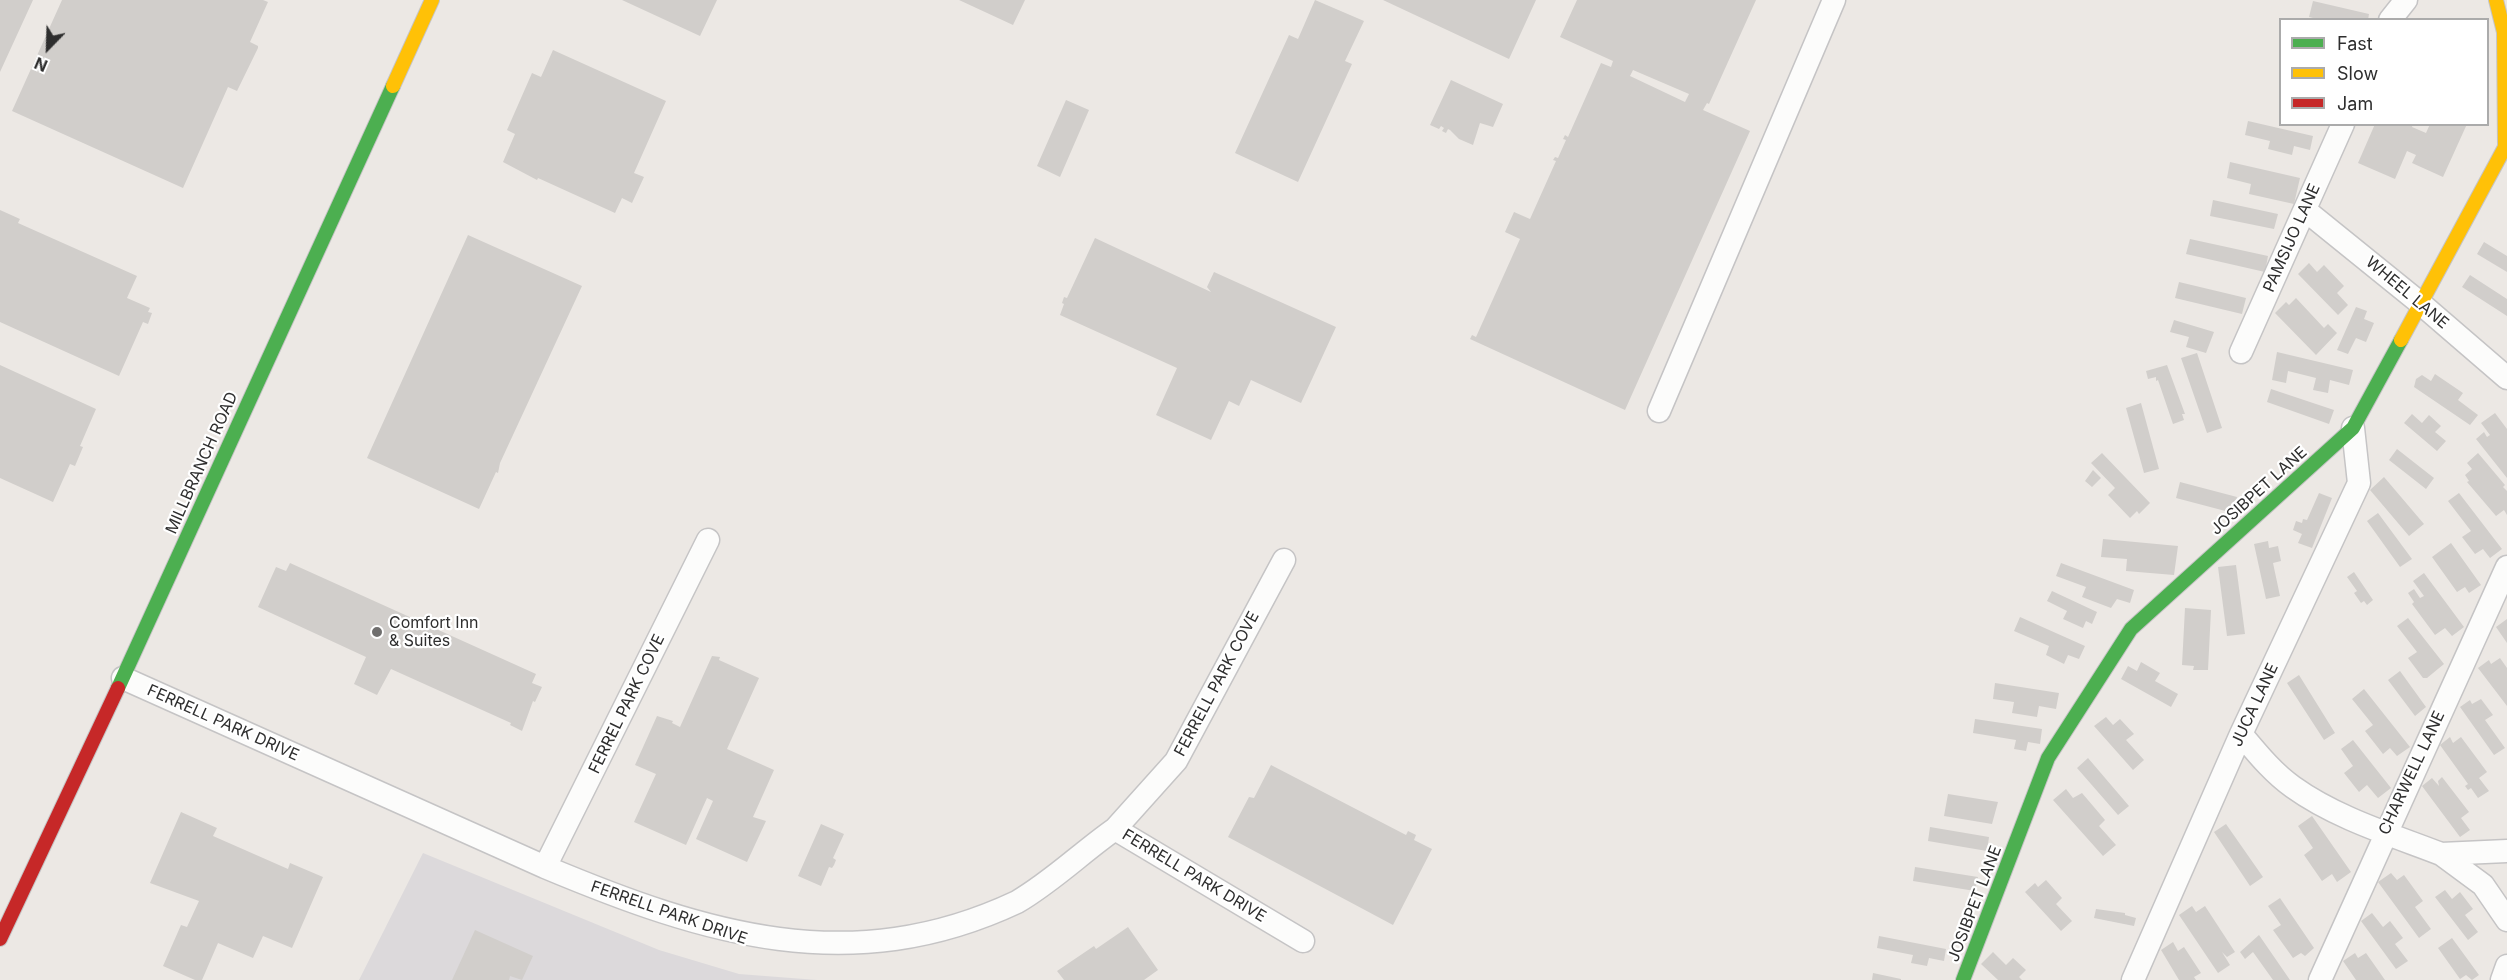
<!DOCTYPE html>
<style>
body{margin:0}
#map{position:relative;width:2507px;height:980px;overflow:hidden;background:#ece8e4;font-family:Inter,sans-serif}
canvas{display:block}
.legend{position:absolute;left:2279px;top:18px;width:210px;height:108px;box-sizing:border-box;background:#fff;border:2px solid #ababab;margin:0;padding:8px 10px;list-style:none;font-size:18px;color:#2e2e2e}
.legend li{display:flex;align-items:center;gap:12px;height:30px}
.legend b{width:30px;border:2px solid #ababab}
.north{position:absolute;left:18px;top:18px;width:60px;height:60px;-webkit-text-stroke:4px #fff;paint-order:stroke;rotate:203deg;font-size:16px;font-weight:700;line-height:24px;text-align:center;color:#2e2e2e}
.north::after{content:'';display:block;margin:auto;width:21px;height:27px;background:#2e2e2e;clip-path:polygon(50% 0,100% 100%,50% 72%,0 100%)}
</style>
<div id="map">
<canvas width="2507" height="980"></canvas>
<ul class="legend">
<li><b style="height:8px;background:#4caf50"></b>Fast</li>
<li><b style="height:8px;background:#ffc107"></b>Slow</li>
<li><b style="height:8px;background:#c62828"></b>Jam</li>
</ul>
<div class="north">N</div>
</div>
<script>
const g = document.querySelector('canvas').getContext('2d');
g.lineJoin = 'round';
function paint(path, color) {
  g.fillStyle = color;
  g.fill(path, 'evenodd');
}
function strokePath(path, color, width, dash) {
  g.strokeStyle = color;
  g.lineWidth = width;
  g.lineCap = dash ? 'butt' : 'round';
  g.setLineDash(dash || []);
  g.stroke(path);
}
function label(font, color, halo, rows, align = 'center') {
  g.font = font + ' Inter,sans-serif';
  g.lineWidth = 4.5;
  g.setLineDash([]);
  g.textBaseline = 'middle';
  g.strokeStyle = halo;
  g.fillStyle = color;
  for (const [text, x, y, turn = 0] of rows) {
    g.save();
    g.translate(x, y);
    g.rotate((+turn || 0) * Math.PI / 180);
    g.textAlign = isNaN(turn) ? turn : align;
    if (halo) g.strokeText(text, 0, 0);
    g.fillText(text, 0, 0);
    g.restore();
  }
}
paint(new Path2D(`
 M423,853L659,950L739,974L817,980H359Z`), '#dcd9db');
paint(new Path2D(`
 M0,0H33L0,72Z
 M62,0H263L268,2L250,42L258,46V48L237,91L228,87L183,188L12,111Z
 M622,0H717L700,36Z
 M959,0H1025L1013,25Z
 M1315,0L1364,21L1345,61L1352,64L1298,182L1235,153L1289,35L1298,39Z
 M1383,0H1536L1509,59Z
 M1577,0H1756L1709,104L1707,103L1703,110L1750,131L1625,410L1470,339L1472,335L1476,337L1520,239L1505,232L1514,212L1530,219L1556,161L1553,160L1555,157L1558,158L1566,140L1563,139L1565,135L1568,137L1601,63L1611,67L1613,61L1560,37ZM1633,70L1689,94L1685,102L1630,76Z
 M2313,1L2369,14L2368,20H2321L2309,17Z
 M553,50L666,101L634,173L644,177L632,203L622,198L615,213L538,178L537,180L503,162L515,134L507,130L532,73L541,77Z
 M1451,80L1503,104L1493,127L1480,123L1473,145L1459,139L1450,130L1448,129L1446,133L1442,131L1444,128L1441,126L1439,129L1430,125Z
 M1066,100L1089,110L1060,177L1037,166Z
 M2248,121L2313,136L2310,150L2294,146L2292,155L2268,149L2270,141L2245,135Z
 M2375,124H2413L2412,127L2426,133L2430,124H2467L2443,177L2412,163L2416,155L2407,151L2395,179L2358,163Z
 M2230,162L2300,178L2294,204L2249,194L2251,184L2227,178Z
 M2213,200L2278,214L2274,229L2210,216Z
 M0,210L20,219L18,223L137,276L127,298L150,308L148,312L152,313L148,324L143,322L119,376L0,322Z
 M468,235L582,286L500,463L498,473L496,472L479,509L367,458Z
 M1095,238L1211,292L1207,287L1214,272L1336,327L1301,403L1251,380L1239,406L1229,401L1211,440L1156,415L1177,368L1060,315L1064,304L1062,303L1064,297L1067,298Z
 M2190,239L2268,256L2265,272L2186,254Z
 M2484,242L2507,256V272L2477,254Z
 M2309,263L2317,272L2324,265L2344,286L2337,293L2348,305L2338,315L2298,274Z
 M2470,275L2507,299V316L2462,287Z
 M2179,282L2246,298L2242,314L2175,298Z
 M2296,298L2324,328L2328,324L2337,333L2316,355L2275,313L2286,302L2289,305Z
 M2356,307L2367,311L2364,319L2374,323L2366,342L2356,338L2348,354L2337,350Z
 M2174,320L2214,332L2206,353L2186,347L2189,337L2170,332Z
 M2277,352L2353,370L2349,385L2330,380L2328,393L2313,390L2316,378L2288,371L2286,383L2272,380Z
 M2197,353L2222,428L2207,433L2181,358Z
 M0,365L96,409L80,446L83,447L75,466L70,464L53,502L0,478Z
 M2167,365L2185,414H2182L2184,420L2173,424L2158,380L2156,381V377L2148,379L2146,371Z
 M2435,374L2463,393L2458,400L2478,415L2470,425L2414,387L2416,379L2422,375L2431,381Z
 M2271,389L2334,410L2329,424L2267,402Z
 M2141,403L2159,469L2144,473L2126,408Z
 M2495,413L2507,429V478L2476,439L2484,432L2487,437L2490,435L2481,423Z
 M2412,414L2422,423L2429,415L2441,426L2435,432L2446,441L2437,451L2404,423Z
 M2397,449L2434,478L2426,489L2389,460Z
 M2102,453L2150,503L2139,514L2137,511L2130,518L2108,495L2115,488L2091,463Z
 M2478,453L2505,485L2503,487L2507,491V515L2504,510L2496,516L2467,482L2469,481L2465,475L2472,469L2467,463Z
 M2093,470L2101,478L2092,487L2085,481Z
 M2384,477L2424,524L2409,536L2370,490Z
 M2180,482L2237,497L2233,513L2176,498Z
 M2319,493L2332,498L2312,548L2298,543L2302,534L2293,530L2296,521L2302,523L2303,519L2307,520Z
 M2459,493L2502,549L2490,558L2483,549L2475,554L2462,537L2471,531L2448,501Z
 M2378,513L2412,559L2400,567L2367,521Z
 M2103,539L2178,546L2174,575L2126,571L2127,559L2101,557Z
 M2268,541L2269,548L2278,546L2281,561L2273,563L2280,596L2266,599L2254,544Z
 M2451,543L2481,585L2469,593L2465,587L2457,592L2432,557Z
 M290,563L536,674L532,683L542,687L535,702L533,701L522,731L510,725L511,723L391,669L377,695L354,684L366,657L258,607L276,567L286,571Z
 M2061,563L2134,590L2130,603L2117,599L2111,608L2082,597L2086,587L2056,576Z
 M2236,565L2245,634L2227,636L2218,567Z
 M2354,572L2373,600L2367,605L2364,601L2361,603L2354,593L2357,591L2347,577Z
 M2424,573L2464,627L2452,636L2445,628L2435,635L2412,604L2414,602L2408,593L2414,589L2420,598L2424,596L2413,581Z
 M2052,591L2097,612L2092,624L2086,621L2083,628L2063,619L2067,611L2047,601Z
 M2185,608L2211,610L2208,670H2193L2194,666L2182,665Z
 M2020,617L2085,646L2079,659L2068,655L2064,664L2046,655L2049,646L2014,631Z
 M2408,618L2444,664L2427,678H2423L2408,658L2417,652L2397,626Z
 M2507,619V643L2496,627Z
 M712,656L720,657L719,660L759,678L727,749L774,770L753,817L766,821L747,862L696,839L713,801L707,798L686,845L634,822L656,774L635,765L657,716L673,721L672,723L680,727Z
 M2500,658L2507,668V706L2478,668L2489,660L2491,664Z
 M2141,662L2160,673L2155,681L2178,694L2171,707L2121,679L2128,666L2137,671Z
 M2400,671L2426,707L2415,716L2388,680Z
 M2299,675L2335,733L2324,740L2287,683Z
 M1995,683L2059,693L2056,709L2039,706L2037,717L2012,713L2014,702L1993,699Z
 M2364,689L2410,747L2397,756L2390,748L2383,754L2365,731L2373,725L2352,699Z
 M2481,699L2493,715L2485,720L2505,748L2494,755L2460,707L2470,700L2472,704Z
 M2106,717L2113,725L2120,719L2134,734L2126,740L2144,760L2133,770L2094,726Z
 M1975,719L2042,729L2040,744L2028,742L2026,751L2014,749L2016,740L1973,733Z
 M2450,737L2453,743L2461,737L2487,772L2479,778L2489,791L2478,798L2471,788L2468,790L2465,786L2468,784L2440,745Z
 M2353,740L2391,788L2378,798L2367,785L2359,792L2344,773L2353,766L2341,749Z
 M2088,758L2129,806L2118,815L2077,768Z
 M1271,765L1406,835L1408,831L1416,835L1414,840L1432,849L1393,925L1228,837L1249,797L1254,798Z
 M2442,777L2469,812L2461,818L2470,830L2460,837L2422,786L2432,778L2439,786L2438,781Z
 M2066,789L2073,798L2082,793L2105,820L2099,826L2116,845L2103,856L2053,800Z
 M1948,794L1998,802L1992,824L1944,816Z
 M181,812L217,828L213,836L288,869L290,863L323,877L292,948L263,936L253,958L218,943L202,980H195L163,966L181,925L187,927L199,901L150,883Z
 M2312,816L2351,872L2337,882L2332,874L2322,881L2304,855L2313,848L2298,826Z
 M821,824L844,834L833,858L836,860L834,865L832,868L829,867L821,886L798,876Z
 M2226,824L2263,877L2250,886L2214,832Z
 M1930,827L1989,837L1987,851L1928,841Z
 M1915,867L1978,877L1975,891L1913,881Z
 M2391,873L2397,880L2404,875L2423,901L2415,907L2431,929L2419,938L2378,882Z
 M2046,880L2062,898L2056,904L2072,921L2061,931L2025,892L2035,883L2038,887Z
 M2445,890L2452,899L2460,892L2473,909L2465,915L2478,932L2468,940L2435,897Z
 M2280,898L2314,948L2305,956L2301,953L2293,958L2273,930L2281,925L2268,906Z
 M2192,906L2196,912L2205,906L2235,952L2227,957L2222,952L2230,965L2218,973L2179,915Z
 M2096,909L2125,913V915L2136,918L2134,926L2094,918Z
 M2372,913L2383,927L2390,921L2403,938L2395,944L2408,961L2396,969L2361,921Z
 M1128,927L1158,970L1144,980H1064L1057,971L1094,946L1096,949Z
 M475,930L533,956L522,980L510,976L509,980H452Z
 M2259,935L2290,980H2273L2253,952L2245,959L2240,952Z
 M1879,936L1946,949L1944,961L1929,958L1927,966L1911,963L1913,955L1877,948Z
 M2452,938L2479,975L2472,980L2466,975L2460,979L2438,948Z
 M2173,942L2178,951L2184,947L2201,973L2194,977L2196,980H2179L2161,950Z
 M1993,952L2006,965L2013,958L2026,970L2019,977L2022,980H1998L1981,964Z
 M2355,953L2358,958L2366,953L2385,980H2356L2343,961Z
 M1873,973L1901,979V980H1872Z`), '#d1cecb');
const street = new Path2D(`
 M2390,20L2406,0
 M2305,210L2420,303L2507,378
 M2241,352L2343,124
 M1659,411L1834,0
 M123,678L545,867C705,934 851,980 1017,902C1053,881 1082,852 1115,829L1303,941
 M2241,734C2257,753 2273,773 2293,787C2336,818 2392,835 2441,854
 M1115,829L1176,761L1284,560
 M2507,851L2441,854L2483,885L2507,920
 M545,867L708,540
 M2133,980L2241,734L2359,483L2353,428
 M2320,980L2507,567
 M2502,980L2507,966`);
const fast = new Path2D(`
 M118,688L393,86
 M1963,980L2048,758L2131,629L2353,428L2401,340`);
const slow = new Path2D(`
 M393,86L432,0
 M2401,340L2505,147L2504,32L2496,0`);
const jam = new Path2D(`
 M0,939L118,688`);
strokePath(street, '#c5c4c5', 25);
strokePath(fast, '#c5c4c5', 16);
strokePath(slow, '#c5c4c5', 16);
strokePath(jam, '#c5c4c5', 16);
strokePath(street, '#fcfcfb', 22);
strokePath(fast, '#4caf50', 14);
strokePath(slow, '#ffc107', 14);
strokePath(jam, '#c62828', 14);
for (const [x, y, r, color] of [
 [377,632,6,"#706f6e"]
]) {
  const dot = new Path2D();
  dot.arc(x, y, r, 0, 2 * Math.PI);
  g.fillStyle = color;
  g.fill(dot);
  strokePath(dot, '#fff', 2);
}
label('16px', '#2e2e2e', '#fff', [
 ["PAMSIJO LANE",2292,238,-66],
 ["WHEEL LANE",2407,293,40],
 ["MILLBRANCH ROAD",202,463,-66],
 ["JOSIBPET LANE",2259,491,-42],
 ["FERRELL PARK COVE",1217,684,-62],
 ["FERREL PARK COVE",627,704,-64],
 ["JUCA LANE",2255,705,-65],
 ["FERRELL PARK DRIVE",223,723,24],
 ["CHARWELL LANE",2412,773,-65],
 ["FERRELL PARK DRIVE",1194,876,31],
 ["JOSIBPET LANE",1975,904,-69],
 ["FERRELL PARK DRIVE",669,913,19]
]);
label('16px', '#2e2e2e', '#fff', [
 ["Comfort Inn",389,623],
 ["& Suites",389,641]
], 'left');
</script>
